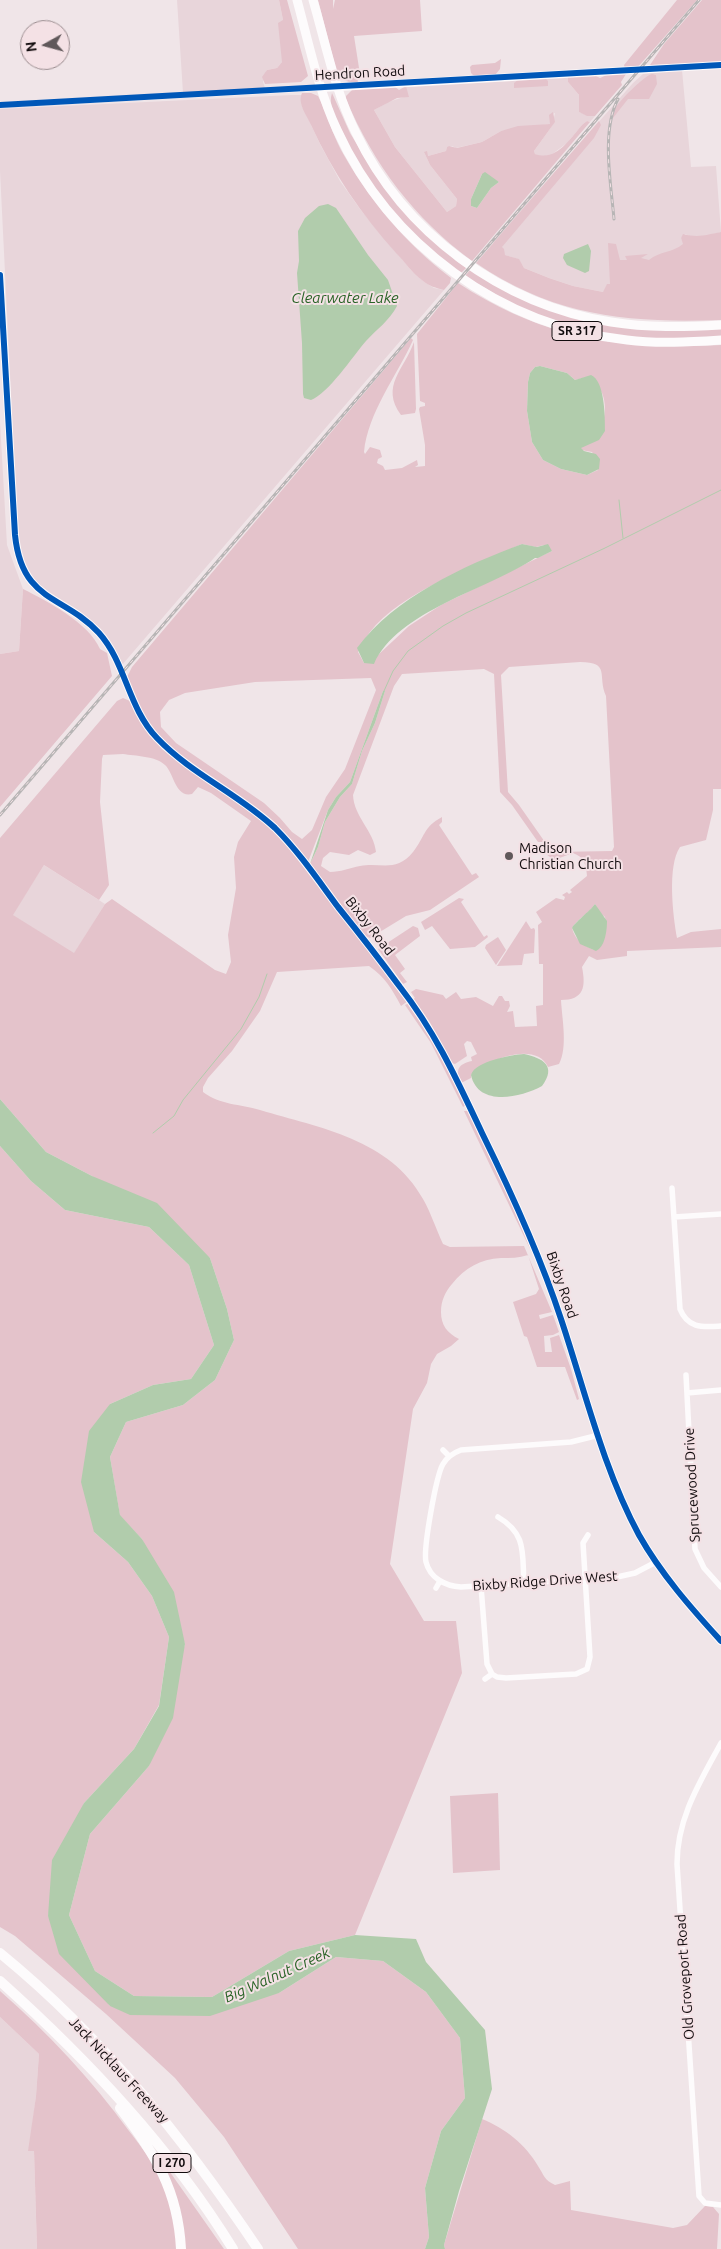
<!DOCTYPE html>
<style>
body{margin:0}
#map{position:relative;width:721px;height:2249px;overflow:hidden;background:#f0e5e8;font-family:Ubuntu,sans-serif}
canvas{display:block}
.north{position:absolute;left:20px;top:20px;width:50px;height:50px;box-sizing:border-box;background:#f4e1e5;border:1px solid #9a8c8f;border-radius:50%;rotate:263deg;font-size:14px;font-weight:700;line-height:20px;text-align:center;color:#120c0e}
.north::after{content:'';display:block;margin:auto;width:18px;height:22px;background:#60585a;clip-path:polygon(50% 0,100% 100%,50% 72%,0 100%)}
</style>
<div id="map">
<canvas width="721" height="2249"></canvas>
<div class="north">N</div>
</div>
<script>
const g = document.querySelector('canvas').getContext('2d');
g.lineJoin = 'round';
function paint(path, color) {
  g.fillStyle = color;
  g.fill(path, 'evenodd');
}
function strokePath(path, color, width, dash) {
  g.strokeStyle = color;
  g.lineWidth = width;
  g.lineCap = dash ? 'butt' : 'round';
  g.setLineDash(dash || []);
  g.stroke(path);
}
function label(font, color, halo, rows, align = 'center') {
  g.font = font + ' Ubuntu,sans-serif';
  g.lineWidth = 4;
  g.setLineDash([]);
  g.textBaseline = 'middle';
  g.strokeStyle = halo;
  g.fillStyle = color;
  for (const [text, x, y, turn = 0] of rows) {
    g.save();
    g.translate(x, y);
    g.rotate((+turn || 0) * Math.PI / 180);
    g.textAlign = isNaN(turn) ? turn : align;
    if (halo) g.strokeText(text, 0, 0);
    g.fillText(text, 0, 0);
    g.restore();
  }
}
paint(new Path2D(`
 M177,0H279L283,20L282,62L277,68L267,70L263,82L265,88L183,93Z
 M682,70L691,167L716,166L721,232L704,237H691L685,234L681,238L685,246L603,292L573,286L549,278L524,268L518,259L505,255L493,242L633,83L643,74Z
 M568,77V82L579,95V112L587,115L595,116L590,122L587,121L583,124L567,143L551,155L541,157L535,154L534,151L552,126L555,113L550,115V124L501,131L482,142L456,148L452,146L447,147L446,151L428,156L424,152L430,165L457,199L456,206L447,212L395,147L374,110L388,102L404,97L406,86Z
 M292,95H301L302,106L321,146L340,181L360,209L411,270L423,281L434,288L444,290L122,665L100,628L83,615L45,591L32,576L25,564L18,537L0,171V109Z
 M0,422L7,545L23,589L19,651L0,654Z
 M44,865L105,904L74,954L12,915Z
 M0,2017L39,2054L36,2096L29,2151H34L37,2249H0Z`), '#e8d5da');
paint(new Path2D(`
 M279,0H287L308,76L301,82L265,84L262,77L267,70L277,68L282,62L278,23L283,20Z
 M318,0H333V9L335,0H420L422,31L354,36L359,68L356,73L358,82C349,83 341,81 337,73Z
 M677,0H697L637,68L625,69L624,65Z
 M702,0H721V63L650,65L664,44Z
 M501,59L500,69L495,75L474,76L471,73L470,67L472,65L495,63Z
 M609,74H626L621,82L622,85L595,116H587L579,112V95L568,82V77L596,76L600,78Z
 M652,74L656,75L657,84L649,99H628L613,118C613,117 614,111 614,110C618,102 645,75 652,74Z
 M545,78L548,81V86L514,88V83L518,80Z
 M394,86L399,90L406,86L409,97L397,98L374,110L395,147L447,212L456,206L457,199L430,165L424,152L427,151L428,156L446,151L447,147L449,146L457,148L482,142L501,131L518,126L550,124L549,115L553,112L555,122L534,151L535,154C557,162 570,138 583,124L587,121L590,122L472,261C414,218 374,165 346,99V96L352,90ZM482,174L499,182L491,188L477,208L471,206V199Z
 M302,93H311L318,96C327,113 332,133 341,150C369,200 405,243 451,278L450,283L444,290C436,288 429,286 423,281C412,273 405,262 396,253C361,214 333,173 311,125C307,116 297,103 302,93Z
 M332,93L350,133L364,156L455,260L466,268L461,273C408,238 365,184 340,126C335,116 328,104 332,93Z
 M599,121L601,125L594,138L502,247L504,249L505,255L519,259L524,268L549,278L573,286L603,292L607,284H610L608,243L616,244L620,260H627L625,256L648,254L641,258L649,260C660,251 672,253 683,244L681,238L683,234C699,238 705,235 721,232V320C629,323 555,317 476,263Z
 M470,270L505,291L570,317L721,328V337L649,339L603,333L553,321L515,306L465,276Z
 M458,283C544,339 621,350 721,345V789H713V810L706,840L680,847C667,866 673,916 677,938L691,932L721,929V947L627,951V956L597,960L589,956L582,967C586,987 584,1000 561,1000C562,1019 568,1047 559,1064L548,1067C536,1040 486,1060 471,1075V1078L461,1083C455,1070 458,1064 472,1061L471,1057L477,1054L471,1042L467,1041L464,1044L467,1056L455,1064L452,1063L429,1021L413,999L415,998L411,992L416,989L443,995L446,999L456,992L461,999L476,997L493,1006L499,996H502L505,1001H509L510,1006L507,1012L513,1011L515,1027L537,1026L536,1006L543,1005V964H539L538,925L542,922L536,912L556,898L564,900L565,897L562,895L567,892L569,894L572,892L570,890L587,876C586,864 584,857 573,853L554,860L546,854L547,850L543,842H538L512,805L500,792L494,674L484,669L402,674L394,686L353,795C354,817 374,831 376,852L370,855L358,850L349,855L330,852L323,858L321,866L330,872C340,872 350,868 360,866C381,862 396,873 413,852C425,837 423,827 442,817V822L439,825L472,875L476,873L479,877L430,910L406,916L370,938L363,935L310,864L318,847L325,822L340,797L352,784L362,751L375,723L385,691H383L350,782L336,797L328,810L308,862L304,856L207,775L171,749L146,721L127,677L132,667L411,338L413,340C397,376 368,412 364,452L365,454L370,447L380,450L382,457L378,459L377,463L383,466L385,470L402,468L417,460L418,465L415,467L425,466V445L419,409L420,407L425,406V403L420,401L417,334ZM540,366L567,373L575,380L591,376C594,381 599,387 602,393C610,412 601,440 581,447V450L592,452L598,462V470L587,475L561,469L543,460L532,442L527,411L528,382L530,373L535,367ZM522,544L536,547L544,545L552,551L441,605L409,626L378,655L364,663L358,652C362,645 365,638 370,632C400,593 477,564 522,544ZM580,662C611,662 597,676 606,696L614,847L612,851L555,852L547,845L519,805L508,792L501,675L509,667ZM371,678L376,690L345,769L326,797L312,830L302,839L292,832L280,818L264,803L176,743L161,727L160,712L169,700L185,693L255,682ZM595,904L599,912L605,917C608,931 601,939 594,950C583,945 575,940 572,928C576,920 589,913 595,904Z
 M414,342L416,409L415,413L401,415C380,386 404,370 414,342Z
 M23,589C47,601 89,623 100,649L107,653L112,676L0,807V654L19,651Z
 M123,698L130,701L139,718L162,749L251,812L282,839L408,1001L401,1006C392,989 385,977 369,966L277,972L260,1011L232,1051L208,1078L203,1087V1092C220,1105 240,1104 260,1110C320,1128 390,1139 423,1199C431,1213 436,1229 443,1244L450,1247L524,1246L552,1312L539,1315L540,1319L553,1315L559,1332L553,1335L544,1336L545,1352H552L550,1338L559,1335L571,1369L579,1399L577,1400L565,1367H537L527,1337L524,1336L513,1302L536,1294L539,1289L528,1255C519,1258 510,1258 501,1258C480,1259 465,1268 452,1284C445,1292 441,1301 441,1312C441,1325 447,1333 459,1339L451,1346L437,1354L431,1364L427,1383L413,1409L390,1564L424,1621H456L462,1673L355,1935L289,1951L212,1997L134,1996L95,1971L69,1915L90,1834L149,1766L185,1644L142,1539L120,1516L110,1457L126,1422L183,1405L215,1380L234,1340L227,1309L210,1258L92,1176L46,1152L0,1099V838L117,701ZM123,754C135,756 156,756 165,765C174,773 175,798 192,794L198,787L211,793L251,821L238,842L234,857L236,888L228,935L231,962L226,974L215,970L112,899L105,904L74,953L13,915L44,865L99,900L109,885L100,802L102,759L103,755Z
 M459,898L464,899L461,902L484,937L487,935L488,937L475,947L450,949L432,926L425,930L421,922Z
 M528,918L526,921L531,929L534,928L535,930L534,953L524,954L522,965L497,966Z
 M413,926L418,928L420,936L395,955L405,969L400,973L407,982L403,984L378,949Z
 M498,937L506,950L496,965L485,948L486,945Z
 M409,1003L424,1024L466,1105L463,1107L431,1043L405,1005Z
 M464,1111H468L498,1171L533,1255Z
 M0,1146L31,1181L65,1210L149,1227L189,1265L214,1345L191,1379L153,1385L110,1404L94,1532L128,1562L152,1596L169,1637L159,1705L134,1749L84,1803L48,1916L110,2006L279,1993L336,1957L383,1961L426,1992L460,2038L465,2098L441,2131L425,2188L429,2237L425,2249H298L224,2137L175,2078L106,2014L15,1936L0,1927Z
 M498,1793L500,1870L453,1873L450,1796Z
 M0,1991C48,2033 91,2079 129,2131C148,2155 169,2184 174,2215C176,2226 176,2238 177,2249H37L34,2151H28L36,2096L39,2054L0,2017Z
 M482,2119C505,2128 526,2145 538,2166C544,2175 544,2180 555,2185L570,2181L571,2210L673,2228L687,2225L705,2206L713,2207L719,2214L717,2249H445L444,2245Z
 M158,2155L224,2249H184Z`), '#e4c3cb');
paint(new Path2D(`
 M485,172L499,182L491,188L477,208L471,206V199L482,174Z
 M328,204L336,208L368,255L388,280L397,306C390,320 376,330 366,341C353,356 328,394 311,400L304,398L303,394L302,343L297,273L299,261L298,231L305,218L319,206Z
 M588,244L591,251L589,271L585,273L567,265L563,258L564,254Z
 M540,366L567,373L575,380L591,375C605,381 605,417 605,431L599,440L581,448L584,451L596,454L600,459L599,469L587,475L561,469L543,460L532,442L527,411L528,382L530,373L535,367Z
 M522,544L537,547L548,544L552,551L538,558H535C489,589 397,611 374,664L364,663L357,648C395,597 463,566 522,544Z
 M383,691H385L375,723L362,751L352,784L340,797L325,822L318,847L310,864L328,810L336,797L350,782Z
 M595,904L607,921C607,931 605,947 596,951L580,944L572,928C574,923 590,911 595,904Z
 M524,1054C543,1058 557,1066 542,1086C520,1098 478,1107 471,1075C475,1061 511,1055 524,1054Z
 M0,1099L46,1152L92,1176L157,1203L210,1258L227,1309L234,1340L215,1380L183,1405L126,1422L110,1457L120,1515L142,1539L174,1592L185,1644L173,1718L149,1766L90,1834L69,1915L95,1971L134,1996L212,1997L289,1951L355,1935L416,1939L426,1962L485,2030L492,2089L459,2191L444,2245L445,2249H425L429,2237L425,2188L441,2131L465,2098L460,2038L426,1992L383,1961L336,1957L279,1993L210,2016L130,2015L110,2006L59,1954L48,1916L52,1860L84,1803L134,1749L159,1706L169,1637L152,1596L128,1562L94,1532L81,1482L89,1431L110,1404L153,1385L191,1379L214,1345L189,1265L149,1227L65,1210L31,1181L0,1146Z`), '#b1ccac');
strokePath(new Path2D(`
 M619,500L623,538
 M384,691L393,671L408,651L443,626L466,613L605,548L721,490
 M153,1133L174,1116L183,1100L241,1029L259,997L267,974`), '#b1ccac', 1);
strokePath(new Path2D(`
 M0,105L321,88
 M672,1188L680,1309C688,1329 703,1327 721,1326
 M674,1217L721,1214
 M686,1375L695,1549L704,1568L721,1587
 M687,1393L721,1390
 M599,1435L571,1442L461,1450C453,1453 447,1457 443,1464C436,1476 423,1549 426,1562C430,1578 445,1586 461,1587L617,1577L635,1573L656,1562
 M443,1450L449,1456
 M498,1517C527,1534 522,1553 524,1583
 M481,1586L487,1664L492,1674
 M436,1588L440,1581
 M587,1669L590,1657L583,1543L588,1535
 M492,1674L497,1677L506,1678L576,1674L587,1669
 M485,1679L492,1674
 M721,1743C700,1782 677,1818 677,1864L699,2196L705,2203L721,2205`), '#fdfbfc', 5.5);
strokePath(new Path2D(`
 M321,88L721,65
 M0,275L15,535C22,603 63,594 99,633C126,663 128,708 157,738C191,774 239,794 275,828C299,852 318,880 338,907C359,933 380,960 400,987C436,1033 457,1080 482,1133C512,1194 540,1255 561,1319C585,1391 603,1468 639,1535C661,1574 691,1608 721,1641`), '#fdfbfc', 8);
strokePath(new Path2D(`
 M297,0C309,44 318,89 337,130C390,245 500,326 627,340C658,344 690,342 721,340
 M313,0C326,45 335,91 356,133C404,233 502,305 611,322C648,328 684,327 721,325`), '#fdfbfc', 9);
strokePath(new Path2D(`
 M0,1953C103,2037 184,2139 258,2249
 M0,1981C88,2060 170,2147 233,2249
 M120,2108C155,2154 178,2190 181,2249`), '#fdfbfc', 10);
const rail = new Path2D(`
 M614,219C611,184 601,131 618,99
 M0,815L699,0`);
strokePath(rail, '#b7b5b5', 3);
strokePath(rail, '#f4e1e5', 1, [4]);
strokePath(new Path2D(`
 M0,105L721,65
 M0,275L15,535C22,603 63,594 99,633C126,663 128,708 157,738C191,774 239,794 275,828C299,852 318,880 338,907C359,933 380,960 400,987C436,1033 457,1080 482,1133C512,1194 540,1255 561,1319C585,1391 603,1468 639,1535C661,1574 691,1608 721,1641`), '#0057b8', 6);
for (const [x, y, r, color] of [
 [509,856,5,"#60585a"]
]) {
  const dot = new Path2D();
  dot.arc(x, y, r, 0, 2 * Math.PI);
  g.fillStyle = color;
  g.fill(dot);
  strokePath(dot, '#f4e1e5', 2);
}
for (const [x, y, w] of [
 [577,331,50],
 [172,2163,38]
]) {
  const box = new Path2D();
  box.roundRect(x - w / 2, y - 9.5, w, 19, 4);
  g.fillStyle = '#f4e1e5';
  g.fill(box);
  strokePath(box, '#120c0e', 1);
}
label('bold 12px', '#120c0e', null, [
 ["SR 317",577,331],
 ["I 270",172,2163]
]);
label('14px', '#120c0e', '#f4e1e5', [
 ["Hendron Road",360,73,-3],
 ["Bixby Road",370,926,52],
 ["Bixby Road",562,1285,71],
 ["Sprucewood Drive",692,1485,-93],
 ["Bixby Ridge Drive West",545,1581,-4],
 ["Old Groveport Road",685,1977,-94],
 ["Jack Nicklaus Freeway",119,2070,47]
]);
label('14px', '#120c0e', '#f4e1e5', [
 ["Madison",519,848],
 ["Christian Church",519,864]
], 'left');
label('italic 15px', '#296326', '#f4e1e5', [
 ["Clearwater Lake",345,298],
 ["Big Walnut Creek",277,1975,-24]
]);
</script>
